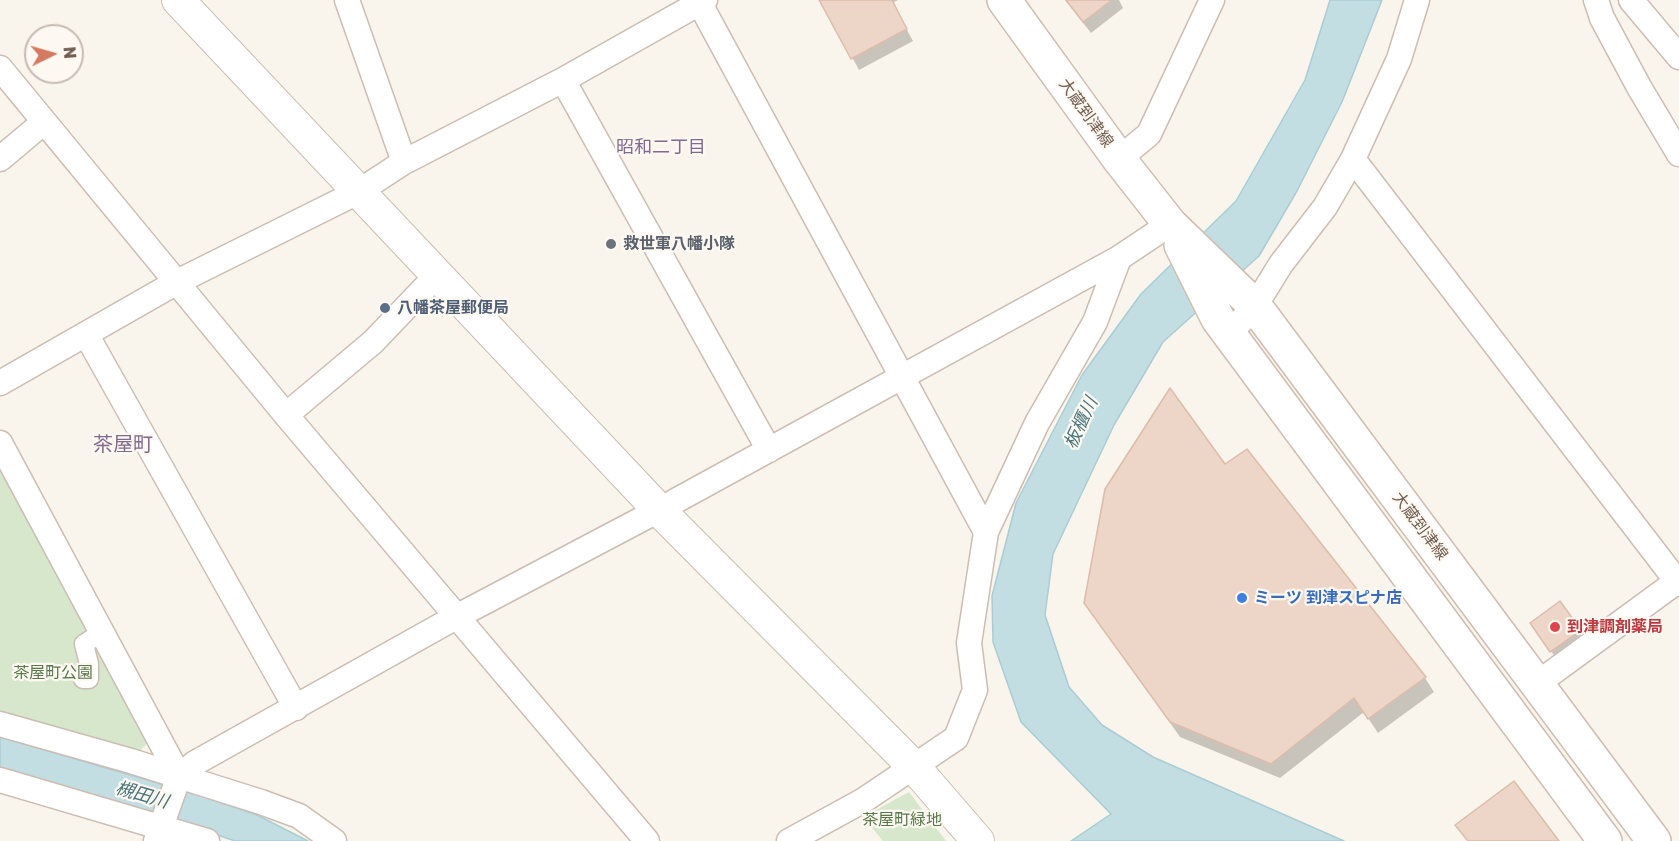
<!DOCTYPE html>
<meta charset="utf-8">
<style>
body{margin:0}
#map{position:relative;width:1679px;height:841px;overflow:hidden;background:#faf5ec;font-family:"Golos Text",sans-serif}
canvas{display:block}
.north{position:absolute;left:24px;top:24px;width:60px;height:60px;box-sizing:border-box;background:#fdf9f2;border:2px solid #c6bbb2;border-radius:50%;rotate:85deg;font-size:16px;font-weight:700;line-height:24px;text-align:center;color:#735d51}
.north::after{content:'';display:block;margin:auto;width:21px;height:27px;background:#d57961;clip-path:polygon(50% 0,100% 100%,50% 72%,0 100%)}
</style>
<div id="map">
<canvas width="1679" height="841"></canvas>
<div class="north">N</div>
</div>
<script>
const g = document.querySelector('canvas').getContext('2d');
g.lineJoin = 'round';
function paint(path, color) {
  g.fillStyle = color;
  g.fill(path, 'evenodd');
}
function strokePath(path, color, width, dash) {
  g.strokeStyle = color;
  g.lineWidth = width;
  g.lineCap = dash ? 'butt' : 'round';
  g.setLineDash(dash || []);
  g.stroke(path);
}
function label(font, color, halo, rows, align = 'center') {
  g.font = font + ' "Golos Text","Noto Sans JP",sans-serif';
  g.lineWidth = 4.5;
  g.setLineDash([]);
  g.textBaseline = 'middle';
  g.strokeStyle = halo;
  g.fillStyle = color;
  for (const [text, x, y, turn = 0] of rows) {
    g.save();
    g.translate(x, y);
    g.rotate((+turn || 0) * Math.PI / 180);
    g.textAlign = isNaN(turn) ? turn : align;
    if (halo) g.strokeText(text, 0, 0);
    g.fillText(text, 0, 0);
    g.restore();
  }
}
paint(new Path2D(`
 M0,458L150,740L139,752L0,715Z
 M909,792L946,841H883L863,817Z`), '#d7e7cb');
const water = new Path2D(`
 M1330,0H1382L1342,102L1297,191L1259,256L1163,342L1114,425L1053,554L1045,615L1069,687L1102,725L1153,757L1344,841H1071L1111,814L1021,722L993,642L992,596L1016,503L1082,375L1141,294L1236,201L1305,80Z
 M0,737L199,795L257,815L308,841H235L149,812L0,769Z`);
paint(water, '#c2dee2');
strokePath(water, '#aacdd3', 1.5);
paint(new Path2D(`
 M821,0H898L892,3L913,41L859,70Z
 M1065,0H1119L1123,8L1091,33Z
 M1247,451L1425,678L1434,692L1378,733L1364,712L1280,778L1180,737L1086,603L1225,466Z
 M1560,603L1584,639L1556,658L1536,631Z`), '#0003');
const building = new Path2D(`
 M819,0H892L907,29L851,59Z
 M1066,0H1112L1083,22Z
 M1170,388L1225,464L1247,449L1426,677L1368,719L1354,698L1271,764L1170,722L1084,603L1105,489Z
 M1560,601L1581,630L1550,652L1530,623Z
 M1514,781L1559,841H1468L1455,825Z`);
paint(building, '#edd5c7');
strokePath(building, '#ddbca9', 1.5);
const pedestrian = new Path2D(`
 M83,679H89V664L84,644L93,638`);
const minor = new Path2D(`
 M347,0L404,162
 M698,0L986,532
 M1596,0L1602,18L1639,87L1679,154
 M1631,0L1679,57
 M0,68L286,415L647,841
 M563,80L769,450
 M0,159L44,122
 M1119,159L1149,134L1212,0
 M1353,159L1679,584
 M86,334L296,708
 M1229,334L1255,306L1281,264L1325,207L1353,159L1399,59L1417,0
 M0,383L177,282L358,192L404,162L563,80L705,0
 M286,415L373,342L437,275
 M0,443L179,776
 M1538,683L1679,580
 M0,724L131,761L261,802L299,816L334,841
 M179,776L195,763L456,617L659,510L1119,258L1170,224
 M0,780L207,841
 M156,841L179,776
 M789,841L864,800L956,738L975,690L969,643L986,532L1037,423L1095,322L1119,258`);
const tertiary = new Path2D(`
 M178,0L659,510L915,768L978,841`);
const secondary = new Path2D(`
 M1004,0L1119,159L1170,224L1255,306L1654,841
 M1181,245L1218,319L1605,841`);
strokePath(pedestrian, '#ccbdb3', 21);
strokePath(minor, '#ccbdb3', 27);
strokePath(tertiary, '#ccbdb3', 34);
strokePath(secondary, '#cebdb1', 36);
strokePath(pedestrian, '#fff', 18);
strokePath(minor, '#fff', 24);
strokePath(tertiary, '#fff', 32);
strokePath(secondary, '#fff', 33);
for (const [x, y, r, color] of [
 [611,244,6,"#6b7280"],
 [385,308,6,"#5c6f8a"],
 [1242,598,6,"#3f7fe0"],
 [1555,627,6,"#e0444e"]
]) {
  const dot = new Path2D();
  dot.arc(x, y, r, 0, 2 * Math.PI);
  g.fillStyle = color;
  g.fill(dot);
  strokePath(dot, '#fdf9f2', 2);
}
label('16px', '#735d51', '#fdf9f2', [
 ["大蔵到津線",1086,113,54],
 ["大蔵到津線",1420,526,53]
]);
label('bold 16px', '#5b616d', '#fdf9f2', [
 ["救世軍八幡小隊",623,244]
], 'left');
label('bold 16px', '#4e5e75', '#fdf9f2', [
 ["八幡茶屋郵便局",397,308]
], 'left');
label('bold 16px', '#366cbe', '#fdf9f2', [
 ["ミーツ 到津スピナ店",1254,598]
], 'left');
label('bold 16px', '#be3a42', '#fdf9f2', [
 ["到津調剤薬局",1567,627]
], 'left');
label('16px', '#58784b', '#fdf9f2', [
 ["茶屋町公園",53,673],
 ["茶屋町緑地",902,820]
]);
label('18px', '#82698e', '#fdf9f2', [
 ["昭和二丁目",661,147]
]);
label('italic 18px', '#4a757c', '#fdf9f2', [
 ["板櫃川",1081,423,-65],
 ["槻田川",142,795,16]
]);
label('20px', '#82698e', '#fdf9f2', [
 ["茶屋町",123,445]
]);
</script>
